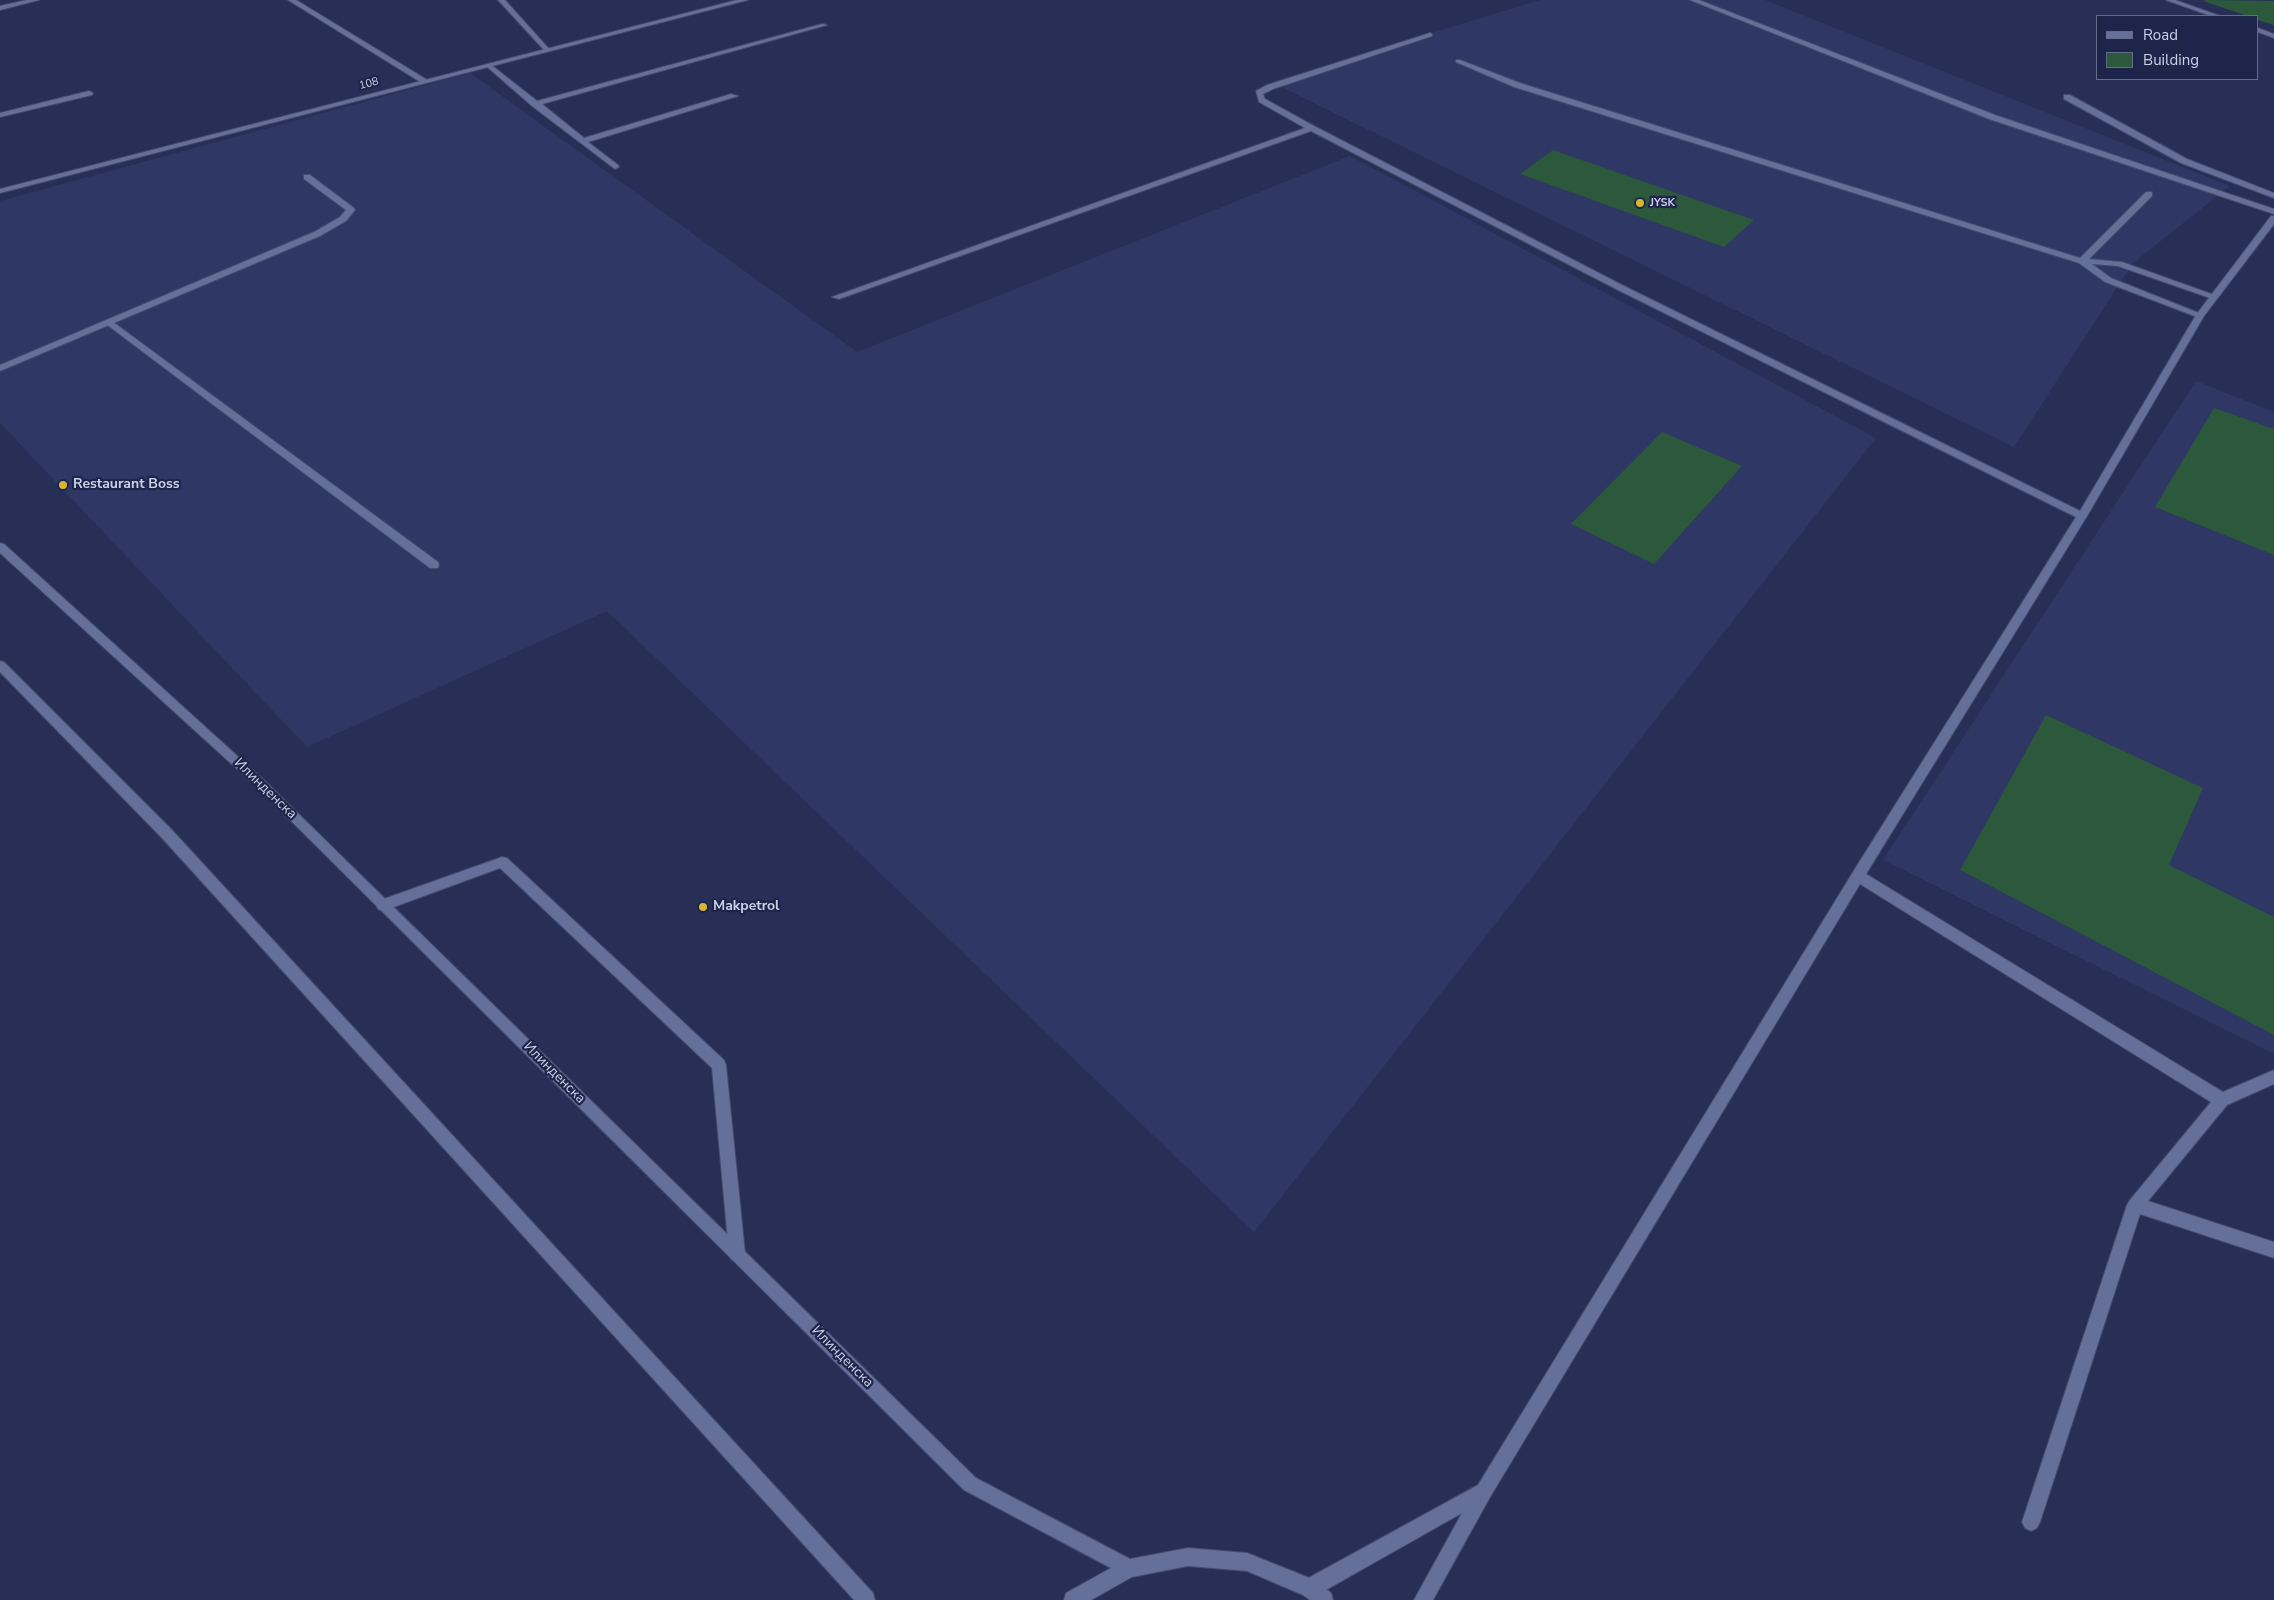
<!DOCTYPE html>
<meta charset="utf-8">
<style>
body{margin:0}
#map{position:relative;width:2274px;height:1600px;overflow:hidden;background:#282f56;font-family:"Nunito Sans",sans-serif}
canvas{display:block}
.legend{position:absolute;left:2096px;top:15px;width:162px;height:65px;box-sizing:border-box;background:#1e254b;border:1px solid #636a8a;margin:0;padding:6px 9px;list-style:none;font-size:15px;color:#cad1e9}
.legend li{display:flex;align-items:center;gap:10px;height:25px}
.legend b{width:25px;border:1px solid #636a8a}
</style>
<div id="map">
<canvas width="2274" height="1600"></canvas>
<ul class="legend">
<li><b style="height:6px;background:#646f9a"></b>Road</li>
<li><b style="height:14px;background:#2c583b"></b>Building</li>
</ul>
</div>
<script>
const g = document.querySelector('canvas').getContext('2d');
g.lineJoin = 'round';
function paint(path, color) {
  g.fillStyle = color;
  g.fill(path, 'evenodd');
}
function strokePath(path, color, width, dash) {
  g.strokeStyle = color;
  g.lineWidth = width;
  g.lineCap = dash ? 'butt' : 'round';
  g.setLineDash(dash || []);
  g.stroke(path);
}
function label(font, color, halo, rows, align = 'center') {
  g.font = font + ' "Nunito Sans",sans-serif';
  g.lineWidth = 4.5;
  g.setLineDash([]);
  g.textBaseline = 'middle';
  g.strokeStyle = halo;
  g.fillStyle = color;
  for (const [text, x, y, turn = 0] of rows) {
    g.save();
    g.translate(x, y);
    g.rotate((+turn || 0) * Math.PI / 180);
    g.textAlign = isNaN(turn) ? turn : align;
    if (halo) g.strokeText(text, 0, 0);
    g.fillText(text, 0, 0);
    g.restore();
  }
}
paint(new Path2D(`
 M1540,0H1765L2230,186L2133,263L2014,447L1271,82Z
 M470,73L857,352L1350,156L1876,438L1254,1232L607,611L307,747L0,423V201Z
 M2196,381L2274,412V1054L1883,860Z`), '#2f3765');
paint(new Path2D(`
 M2207,0L2274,1V25L2258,20V16H2248L2203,1Z
 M1553,150L1754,220L1724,247L1520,174Z
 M2214,408L2274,429V555L2155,507Z
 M1662,432L1742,466L1654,564L1571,524Z
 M2046,715L2203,788L2169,865L2274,917V1035L1960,870Z`), '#2c583b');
const service = new Path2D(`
 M1456,60H1460L1520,83L2080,258L2146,192H2152V196L2089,259L2122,262L2217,296L2210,298L2118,266L2092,264L2111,278L2204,315L2197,317L2105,282L2079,263L1514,87L1456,62Z
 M2064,95H2070L2187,159L2274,193V198L2181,163L2064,99Z
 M109,319L438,562L439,565L438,568H430L106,324L105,322Z
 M502,857L507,858L724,1060L726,1065L745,1253L743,1259L737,1261L731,1259L729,1253L712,1068L500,868L383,911L378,909L376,905L378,901Z`);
const minor = new Path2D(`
 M27,0H39L0,10V6Z
 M288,0H296L429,81L422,83Z
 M498,0H505L549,49V51H545Z
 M1690,0H1699L1995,115L2274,209V214L1989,119Z
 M2166,0H2175L2220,16H2211Z
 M822,24L827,25L542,104L584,138L731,94L738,96L588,142L618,165L619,167L615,169L532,106L485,65L490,64L537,101Z
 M2258,28L2274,34V38L2258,32Z
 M1430,33L1432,34V36L1273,89L1263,94L1265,99L1314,126L1624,286L2080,511L2196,315L2271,216H2274V224L2204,316L2087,516L1866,874L2223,1092L2274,1070V1084L2227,1105L2148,1201L2274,1242V1258L2140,1214L2040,1522L2037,1528L2031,1531L2025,1528L2022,1522L2127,1205L2130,1200L2211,1102L1860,884L1490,1497L1433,1600H1414L1462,1513L1317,1595L1310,1597L1303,1595L1301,1588L1303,1581L1478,1485L1853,872L2076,517L1618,290L1311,131L839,299L832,297L1305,128L1259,102L1256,91L1267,85Z
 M89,91L93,93L92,95L0,117V113Z
 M304,175H310L354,208L355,210L346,221L320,236L0,371V365L314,232L340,217L346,210L304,179Z`);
const tertiary = new Path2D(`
 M737,0H748L0,193V189Z
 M0,543L4,544L267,783L976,1478L1130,1559L1188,1548L1247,1553L1317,1581L1331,1593L1333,1600H1310L1303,1595L1247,1571L1188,1566L1132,1577L1091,1600H1064L1066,1593L1111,1568L964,1490L259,789L0,553Z
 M0,661L4,662L172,830L873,1593L875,1600H854L162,838L0,672Z`);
strokePath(service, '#454a6b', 2);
strokePath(minor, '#454a6b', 2);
strokePath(tertiary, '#454a6b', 2);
paint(service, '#646f9a');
paint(minor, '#646f9a');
paint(tertiary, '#646f9a');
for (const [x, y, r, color] of [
 [1640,203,5,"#d7b434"],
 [63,485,5,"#d7b434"],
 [703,907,5,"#d7b434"]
]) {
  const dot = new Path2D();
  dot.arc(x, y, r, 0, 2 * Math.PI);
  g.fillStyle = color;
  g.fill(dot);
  strokePath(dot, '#1e254b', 2);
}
label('11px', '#cad1e9', '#1e254b', [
 ["108",369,84,-14]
]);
label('bold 11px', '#cad1e9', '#1e254b', [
 ["JYSK",1650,203]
], 'left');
label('bold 14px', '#cad1e9', '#1e254b', [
 ["Restaurant Boss",73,485],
 ["Makpetrol",713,907]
], 'left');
label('14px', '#cad1e9', '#1e254b', [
 ["Илинденска",265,789,44],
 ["Илинденска",554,1073,45],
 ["Илинденска",842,1357,45]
]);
</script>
